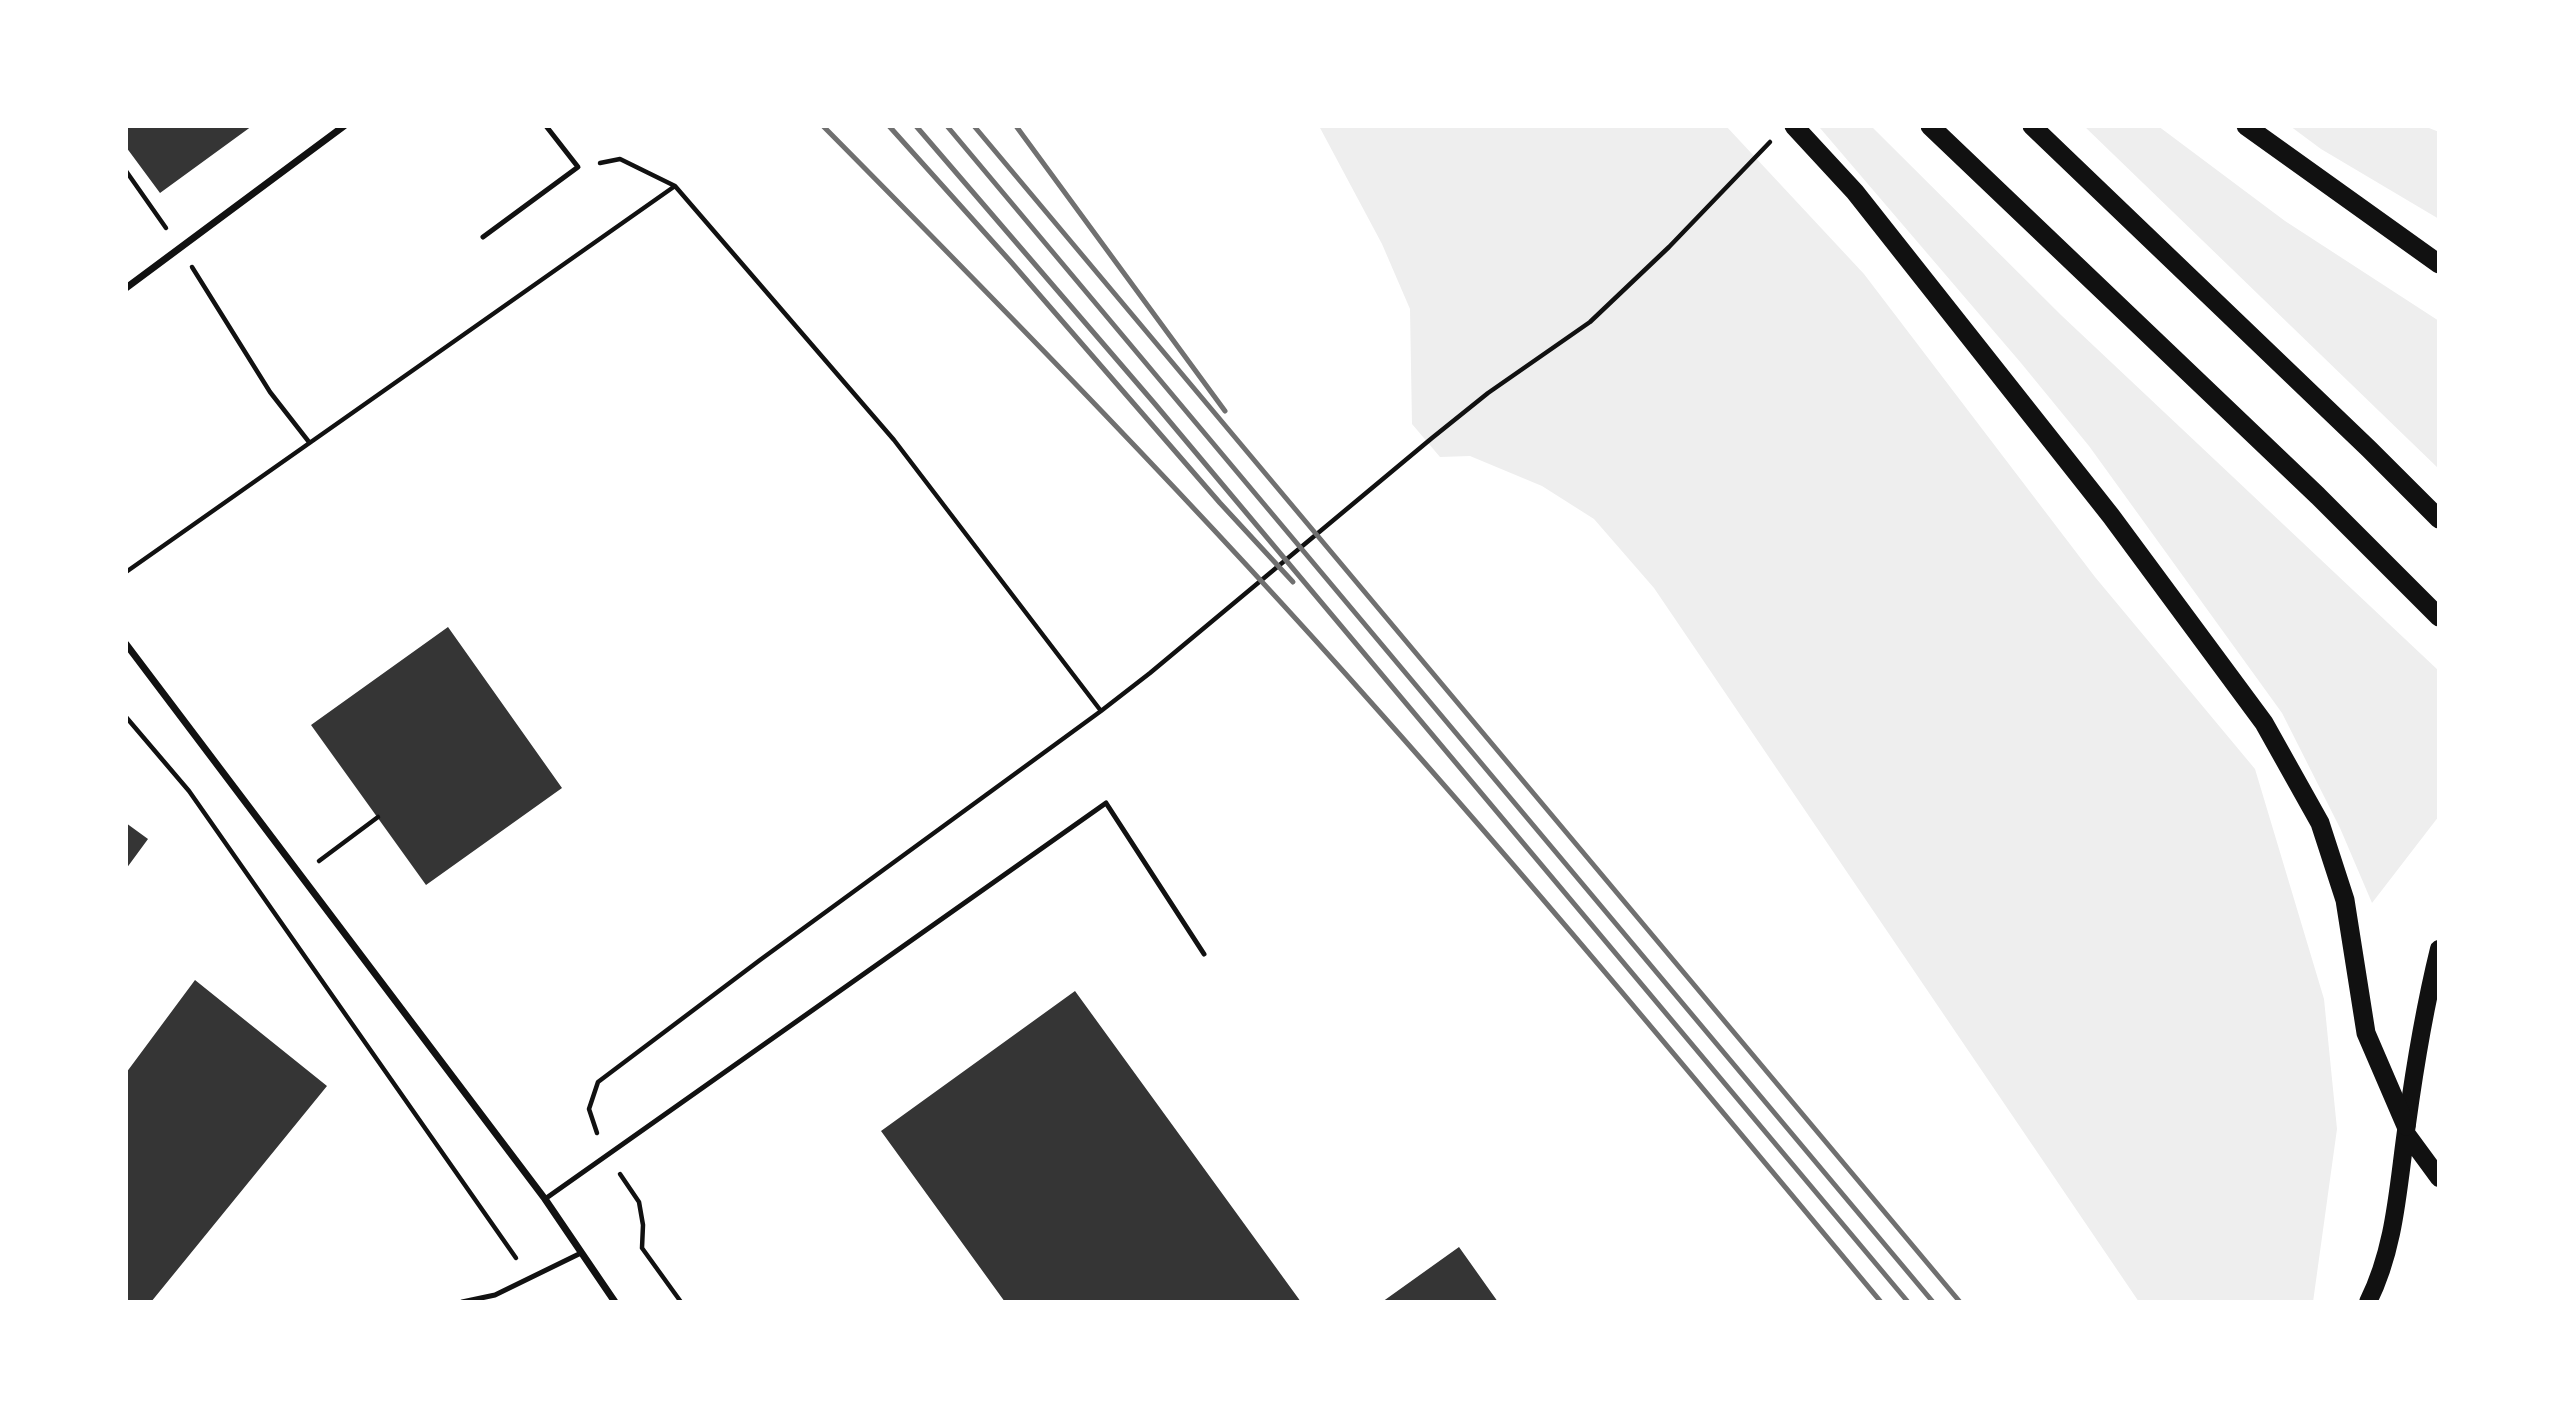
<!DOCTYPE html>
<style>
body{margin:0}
#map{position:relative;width:2565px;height:1428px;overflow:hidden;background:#fff;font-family:"DejaVu Sans",sans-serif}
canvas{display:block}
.frame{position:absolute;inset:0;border:128px solid #fff;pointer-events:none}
</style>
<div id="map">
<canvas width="2565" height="1428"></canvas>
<div class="frame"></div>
</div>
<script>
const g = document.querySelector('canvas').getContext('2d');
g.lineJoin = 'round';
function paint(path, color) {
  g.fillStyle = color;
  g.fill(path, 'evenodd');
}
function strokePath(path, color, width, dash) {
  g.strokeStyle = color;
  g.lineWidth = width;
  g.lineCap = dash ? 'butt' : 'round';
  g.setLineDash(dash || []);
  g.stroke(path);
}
paint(new Path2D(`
 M1319,126H1726L1864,274L2095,577L2255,769L2324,999L2337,1129L2313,1302H2139L1654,588L1594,519L1542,486L1470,456L1440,457L1412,424L1410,309L1382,244Z
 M1822,126H1871L2061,315L2439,671V816L2372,903L2340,828L2282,713L2089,446L2021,363L1820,128Z
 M2084,126H2158L2285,221L2439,321V469Z
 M2290,126H2424L2439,132V219L2321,149Z`), '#eee');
paint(new Path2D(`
 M126,126H252L160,193L126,147Z
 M448,627L562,788L426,885L311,725Z
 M126,823L148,839L126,869Z
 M195,980L327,1086L151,1302H126V1073Z
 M1075,991L1301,1302H1005L881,1131Z
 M1459,1247L1498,1302H1382Z`), '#353535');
strokePath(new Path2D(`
 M600,163L620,159L675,186L894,440L1101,711
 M126,171L166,228
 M192,267L270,392L309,442
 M126,572L675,186
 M126,717L189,791L516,1258
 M319,861L378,817
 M597,1133L589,1109L598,1082L760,960L1101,711L1150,673L1432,438L1488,393L1590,322L1669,247L1770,142
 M620,1174L639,1202L643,1225L642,1248L681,1302`), '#111', 4.5);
strokePath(new Path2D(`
 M483,237L578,167L546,126
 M545,1199L1106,803L1204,954
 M462,1302L495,1295L581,1253`), '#111', 5);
strokePath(new Path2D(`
 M126,288L344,126
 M126,644L545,1199L615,1302`), '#111', 7);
strokePath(new Path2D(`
 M2406,1133L2439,1178
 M2368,1302C2396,1246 2398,1184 2407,1124C2415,1065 2425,1006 2439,949`), '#111', 18);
strokePath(new Path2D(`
 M1794,126L1855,192L2111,516L2264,723L2320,823L2345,900L2366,1033L2406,1126
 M1930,126L2318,496L2439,617
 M2032,126L2369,449L2439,519
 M2246,126L2439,264`), '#111', 19);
strokePath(new Path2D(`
 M823,126C1011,316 1199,508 1376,708C1549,902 1715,1103 1881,1302
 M889,126L1011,262L1220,503L1293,582
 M916,126L1155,404L1908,1302
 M947,126L1933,1302
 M974,126L1960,1302
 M1016,126L1225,411`), '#707070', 5);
</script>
